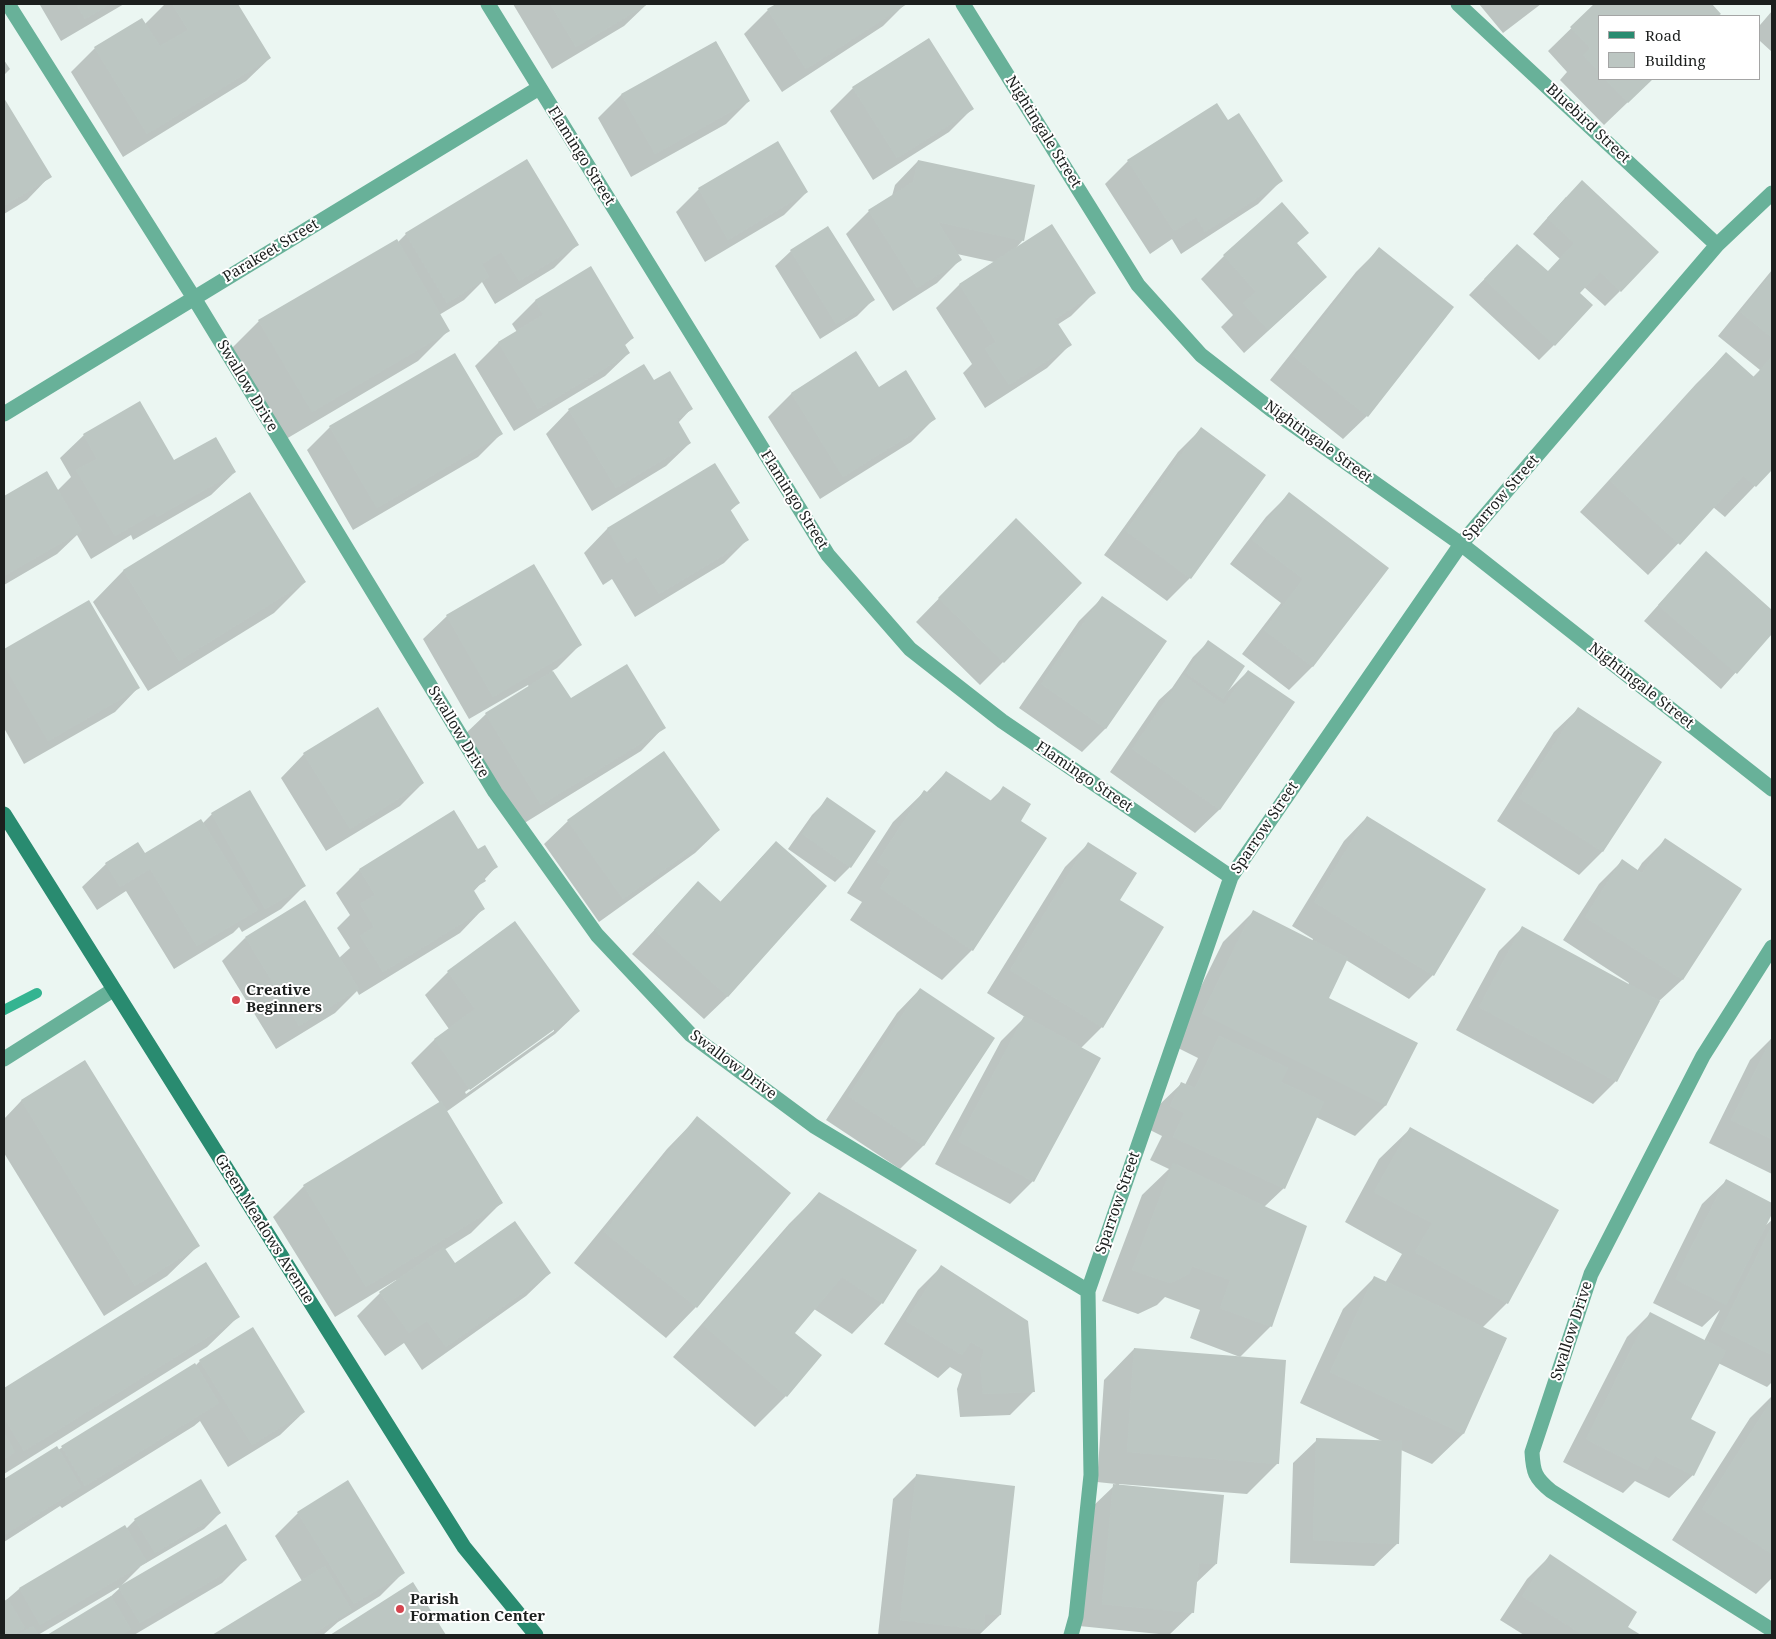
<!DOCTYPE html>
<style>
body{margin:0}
#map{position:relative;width:1776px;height:1639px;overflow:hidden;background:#ebf6f2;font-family:"Noto Serif",serif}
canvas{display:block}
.frame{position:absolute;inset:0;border:5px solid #1c1f1e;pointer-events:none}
.legend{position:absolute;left:1598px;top:15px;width:162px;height:65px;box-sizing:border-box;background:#fff;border:1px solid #a4a5a5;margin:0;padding:6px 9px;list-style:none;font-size:15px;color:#1c1f1e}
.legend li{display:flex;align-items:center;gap:10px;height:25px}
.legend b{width:25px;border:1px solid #a4a5a5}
</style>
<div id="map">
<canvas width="1776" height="1639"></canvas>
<div class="frame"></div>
<ul class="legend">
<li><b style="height:6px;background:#298b70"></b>Road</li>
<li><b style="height:14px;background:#bcc6c2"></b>Building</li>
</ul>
</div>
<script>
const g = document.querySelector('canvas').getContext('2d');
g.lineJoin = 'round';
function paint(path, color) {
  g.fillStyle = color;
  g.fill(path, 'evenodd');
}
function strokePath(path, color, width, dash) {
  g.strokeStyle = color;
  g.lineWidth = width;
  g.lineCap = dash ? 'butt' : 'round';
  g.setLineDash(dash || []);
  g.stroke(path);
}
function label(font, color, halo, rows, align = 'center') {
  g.font = font + ' "Noto Serif",serif';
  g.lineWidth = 4;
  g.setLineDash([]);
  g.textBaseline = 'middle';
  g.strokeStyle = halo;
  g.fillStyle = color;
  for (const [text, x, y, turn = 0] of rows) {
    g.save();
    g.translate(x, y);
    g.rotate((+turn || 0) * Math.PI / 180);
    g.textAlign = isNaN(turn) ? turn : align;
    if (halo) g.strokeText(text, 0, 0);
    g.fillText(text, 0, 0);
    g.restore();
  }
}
paint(new Path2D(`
 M42,4H124L61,41L40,5Z
 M165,4H236L270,58L246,81L123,157L71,72L95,48L142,20L145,24Z
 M513,4H647L624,26L552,69Z
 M778,4H905L883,26L782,92L744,34L768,10Z
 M1479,4H1541L1503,33Z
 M1596,4H1710L1719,14L1717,16H1600V79H1652L1604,125L1560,80L1567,72L1548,51Z
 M1772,11V52L1760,41V25Z
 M716,42L749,101L726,124L631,177L598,118L621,95Z
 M4,60L10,69L4,75Z
 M853,88L972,109L949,132L873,180L830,111Z
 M4,100L50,176L27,200L4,214Z
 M1227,122L1281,181L1258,204L1181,254L1172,239L1150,254L1105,184L1128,161Z
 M527,161L577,245L554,268L495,304L482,282L464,300L439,315L448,331L418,361L281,442L228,352L259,321L396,241L397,243L406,234Z
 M918,161L1023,240L1016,248L1095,292L1071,316L1057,325L1070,345L1047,368L985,408L963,373L972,364L936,308L959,285L994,262L957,254L960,260L937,283L893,311L846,234L869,211L892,196L895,185Z
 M699,189L807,192L784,215L705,262L676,212Z
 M1566,197L1620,291L1605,306L1584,287L1578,293L1554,345L1539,360L1469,295L1502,261L1547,273L1560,259L1533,234Z
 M1296,244L1326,277L1302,300L1244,353L1221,327L1233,315L1201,279L1224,256Z
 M1379,249L1367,416L1343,439L1270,380L1356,272Z
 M791,251L873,300L857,316L820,339L775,266Z
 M590,268L633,338L624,346L629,353L605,376L514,431L475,366L498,343L517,332L512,324L535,301Z
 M1772,270V468L1725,517L1713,507L1648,575L1580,512L1696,384L1726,354L1753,377L1760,370L1718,336Z
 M856,353L878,389L934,419L911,442L820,499L768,417L791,394Z
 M653,382L691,409L678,423L690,443L666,466L592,511L546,434L569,410Z
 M330,427L501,434L478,457L353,530L307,450Z
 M1201,429L1190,578L1167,601L1104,555L1178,452Z
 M84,435L174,462L235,472L211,495L133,540L131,535L91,559L77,535L57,554L4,585V588V497L47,472L57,491L71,477L60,458Z
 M715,464L739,503L730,511L747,540L724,563L635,617L612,579L603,585L584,553L607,529Z
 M249,493L305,582L274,613L148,691L93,602L123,571Z
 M1289,494L1387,569L1312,667L1289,690L1242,654L1281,603L1230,564L1266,517Z
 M993,543L1003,662L980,685L916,622Z
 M1706,552L1772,611V632L1721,689L1644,621Z
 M534,565L580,645L557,668L552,671L570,700L664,727L641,751L518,827L462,737L486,714L529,687L528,685L469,719L423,639L447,616Z
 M1102,598L1165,642L1105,729L1082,752L1019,708L1079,621Z
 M89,602L138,688L115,712L24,764L4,728V651Z
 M1208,642L1228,691L1248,671L1293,703L1219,810L1195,833L1110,772L1159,700L1172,688L1193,657Z
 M1578,709L1660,762L1602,852L1579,875L1497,821L1554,732Z
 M304,754L423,783L400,806L326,851L281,778Z
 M946,772L990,801L1004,787L1019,821L972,950L942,980L850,920L862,902L847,893L893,822L924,792L926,793Z
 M250,792L304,886L281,909L242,932L239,927L233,933L174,969L126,891L97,910L82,887L106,864L145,855L203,823L212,814Z
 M828,799L850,867L835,882L788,849L812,815Z
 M453,812L478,851L496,867L473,892L483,909L460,933L359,995L357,991L335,1013L276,1049L222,961L245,938L339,958L350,948L337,928L350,915L336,893L359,870Z
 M1367,817L1484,890L1433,975L1409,999L1346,960L1327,999L1417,1043L1385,1106L1355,1136L1316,1117L1284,1188L1264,1207L1271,1326L1240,1357L1190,1338L1200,1310L1165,1297L1157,1305L1138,1314L1102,1301L1142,1195L1169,1169L1150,1160L1162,1136L1148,1129L1158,1106L1182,1083L1185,1085L1198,1058L1172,1045L1223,942L1254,911L1312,941L1313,939L1292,926L1344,841Z
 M568,821L719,830L695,853L599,922L544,844Z
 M1665,840L1741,889L1682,980L1658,1002L1616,1081L1593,1104L1456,1030L1499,951L1522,928L1628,985L1629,983L1563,940L1599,884L1622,861L1637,871L1642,863Z
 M776,842L728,996L704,1019L632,954L698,883L720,902Z
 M1088,844L1118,900L1102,1027L1081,1048L1033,1181L1010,1204L935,1164L1001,1041L1025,1017L987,993L1065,867Z
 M448,972L579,1011L555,1034L446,1112L502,1202L471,1233L444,1250L454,1265L550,1273L526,1296L422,1370L404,1343L385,1356L357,1316L380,1293L397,1281L396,1280L335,1317L273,1217L304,1186L440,1103L411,1063L434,1040L449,1029L425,995ZM554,1028V1031L466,1094L465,1092Z
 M920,989L994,1038L923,1146L900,1169L826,1120L897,1013Z
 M1772,1038V1174L1709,1143L1750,1060Z
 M84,1062L198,1246L167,1276L104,1316L4,1153V1119L21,1101Z
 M697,1118L696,1307L666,1338L574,1263L667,1149Z
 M1410,1129L1507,1303L1482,1328L1506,1339L1463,1434L1432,1464L1401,1450L1398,1543L1374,1566L1290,1563L1293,1463L1317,1440L1384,1442L1300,1403L1343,1309L1374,1278L1385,1283L1402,1254L1345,1222L1379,1159Z
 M1726,1181L1772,1205V1211L1765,1226L1772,1220V1382L1767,1387L1718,1363L1689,1420L1693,1475L1669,1498L1635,1481L1623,1493L1563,1462L1627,1337L1650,1314L1704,1341L1720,1310L1702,1327L1653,1303L1702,1204Z
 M820,1193L882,1303L852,1334L814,1309L793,1333L820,1355L786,1396L755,1427L673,1357L789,1224Z
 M205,1264L238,1317L207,1347L4,1474V1389Z
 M941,1267L1034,1391L1010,1415L960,1417L957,1389L962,1374L950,1367L938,1378L884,1344L918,1290Z
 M1134,1349L1278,1463L1247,1494L1119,1484V1486L1216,1564L1195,1584L1193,1612L1169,1635L1079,1626L1090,1509L1116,1484L1097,1482L1104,1380Z
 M200,1361L304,1412L280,1435L228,1467L200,1421L194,1426L62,1508L60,1506L4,1542V1481L56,1448L58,1450L195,1366Z
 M1772,1396V1578L1756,1594L1672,1540L1750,1418Z
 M916,1476L1000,1615L979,1635H878L893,1499Z
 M220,1513L204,1529L141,1566L121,1586L38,1635H4V1602L19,1589L125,1527L126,1529L135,1520Z
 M298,1513L403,1573L380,1596L338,1622L323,1635H214L302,1581L275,1536Z
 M1550,1556L1626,1627L1639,1635H1524L1500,1620L1527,1579Z
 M246,1559L222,1583L134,1635H49L109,1598L121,1587Z
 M412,1584L445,1635H333Z`), '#0003');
strokePath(new Path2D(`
 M4,1010L37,993`), '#34b491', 10);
paint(new Path2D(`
 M76,4H110L85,19Z
 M172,4H238L271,58L147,134L94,47L142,18L160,46L188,30Z
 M550,4H648L576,47Z
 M776,4H907L806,69L767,9Z
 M1594,4H1712L1721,14L1718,16H1600V73L1583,55L1590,48L1570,27Z
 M929,38L974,109L897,158L852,87Z
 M716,41L750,101L655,154L621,94Z
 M1605,79H1653L1628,103Z
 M4,98L52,177L4,206Z
 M1217,103L1228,120L1239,113L1283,181L1205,232L1196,217L1174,231L1127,160Z
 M778,141L808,192L728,240L698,188Z
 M527,159L579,245L519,281L501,252L482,264L489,277L447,303L405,233Z
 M918,160L1035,185L1024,241L938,222L962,260L917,288L868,210L913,182Z
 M1582,180L1659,252L1621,292L1600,272L1580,293L1593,305L1555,346L1484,279L1517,244L1548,271L1574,243L1547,218Z
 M1282,202L1309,233L1297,243L1327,277L1268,330L1243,303L1256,292L1223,255Z
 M1052,224L1096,293L1055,319L1072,345L1009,385L985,349L996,342L959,284Z
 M828,226L875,300L836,324L790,250Z
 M397,239L450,331L312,412L258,320Z
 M1379,247L1454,307L1368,417L1293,356Z
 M591,266L634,338L624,343L630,353L538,409L498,342L543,315L535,300Z
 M1772,273V338L1740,312Z
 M856,351L879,387L906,370L936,419L843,477L791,393Z
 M1726,352L1754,377L1772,356V470L1756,487L1743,476L1680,545L1610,481Z
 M455,353L503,434L377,508L329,426Z
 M644,364L654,380L670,371L693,409L677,419L691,443L616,488L568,409Z
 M140,401L174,460L216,437L236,472L157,517L155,513L115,536L76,470L97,459L83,434Z
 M1201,427L1266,475L1191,579L1126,531Z
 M715,463L740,503L730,509L749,540L659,594L636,557L627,563L607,528Z
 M47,471L82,531L4,576V496Z
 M250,492L306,582L179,661L123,570Z
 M1289,492L1389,568L1313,667L1264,630L1303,579L1252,540Z
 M1016,518L1082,583L1004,663L938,598Z
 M1706,551L1772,610V634L1737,674L1658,605Z
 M534,564L582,645L493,697L446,615Z
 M1102,596L1167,641L1106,729L1041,684Z
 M89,600L140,688L48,741L4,665V649Z
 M1208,640L1245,666L1223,699L1186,673Z
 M627,664L666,728L541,805L485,713L553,671L571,698Z
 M1248,670L1295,702L1220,810L1132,749L1183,675L1224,705Z
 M378,707L424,783L350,829L303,753Z
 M1578,707L1662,762L1603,852L1519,798Z
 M664,751L720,830L623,899L567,820Z
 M946,771L993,802L1003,786L1031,804L1021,821L1047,838L973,951L880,888L891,871L877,862L924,790L930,794Z
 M250,790L306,886L265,909L211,813Z
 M827,797L876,831L851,868L802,834Z
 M454,810L478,849L485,845L498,867L483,876L486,881L473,889L485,909L383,972L360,936L374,927L360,904L375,895L359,869Z
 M1367,816L1486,889L1434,976L1314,902Z
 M201,819L258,910L197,946L150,869L120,887L105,863L138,842L145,853Z
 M1665,838L1742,889L1683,980L1585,917L1622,859L1642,873Z
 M776,841L827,886L728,997L654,930L698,881L721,902Z
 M1088,842L1137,873L1120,900L1164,927L1103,1028L1010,970Z
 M305,900L359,989L299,1026L245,937Z
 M1253,910L1348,958L1329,998L1418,1043L1386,1106L1202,1014Z
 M515,921L580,1011L470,1090L434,1039L475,1009L447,971Z
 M1522,926L1660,1001L1617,1082L1479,1007Z
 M920,988L995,1038L924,1146L848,1096Z
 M1024,1016L1101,1058L1034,1182L958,1141Z
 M1219,1036L1288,1068L1281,1082L1324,1102L1285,1189L1173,1137L1184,1113L1170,1106L1181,1082L1195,1088Z
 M1772,1037V1139L1731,1120Z
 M85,1060L200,1246L135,1286L21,1100Z
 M441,1101L503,1203L366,1287L303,1185Z
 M697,1116L791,1193L697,1308L604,1232Z
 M1410,1127L1559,1210L1508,1304L1415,1252L1432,1223L1374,1192Z
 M1173,1163L1307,1226L1272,1327L1220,1308L1230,1280L1192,1266L1189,1274L1170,1283L1132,1270Z
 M1726,1179L1772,1203V1214L1726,1305L1675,1279Z
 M819,1192L917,1250L883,1304L842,1277L795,1333L822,1355L787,1397L703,1325Z
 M515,1221L551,1273L446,1347L427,1321L409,1333L379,1292L444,1247L455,1263Z
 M1772,1225V1355L1721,1330Z
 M206,1262L240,1317L24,1451L4,1418V1388Z
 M941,1265L1028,1321L1035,1392L983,1394L980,1365L984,1350L971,1342L962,1355L906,1321Z
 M1374,1276L1507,1338L1464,1434L1330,1372Z
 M1650,1312L1726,1351L1691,1419L1716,1432L1694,1476L1655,1456L1647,1470L1586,1439Z
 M253,1327L305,1412L252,1445L199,1360Z
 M1134,1348L1286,1360L1279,1464L1127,1452Z
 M195,1363L219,1403L85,1486L61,1446Z
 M1772,1399V1554L1702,1509Z
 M4,1432L15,1452L4,1459Z
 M1316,1438L1402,1441L1399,1544L1313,1540Z
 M57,1446L81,1487L4,1535V1479Z
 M916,1474L1015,1486L1001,1615L985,1614L984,1630L900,1620Z
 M201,1479L221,1513L155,1553L134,1519Z
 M348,1480L405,1573L354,1604L297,1512Z
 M1113,1484L1224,1495L1217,1564L1199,1563L1194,1613L1102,1604Z
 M226,1524L247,1560L140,1623L118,1587Z
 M125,1525L147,1562L40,1625L19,1588Z
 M1550,1554L1637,1612L1628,1627L1641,1635H1583L1522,1596Z
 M325,1566L352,1610L311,1635H212Z
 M413,1582L446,1635H330Z
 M111,1596L131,1629L122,1635H47Z
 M8,1599L25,1628L13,1635H4V1601Z
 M33,1626L39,1635H18Z`), '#bcc6c2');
strokePath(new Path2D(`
 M8,4L194,298L495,792L597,935L691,1035L814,1126L1088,1291
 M488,4L828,555L910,649L1002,721L1231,877
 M963,4L1138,285L1201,355L1273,411L1461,544L1772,789
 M1458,4L1717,245
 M4,414L539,88
 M1772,947L1703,1056L1591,1274L1532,1452C1533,1472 1535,1478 1551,1491L1772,1630
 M4,1059L113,990
 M1071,1635L1076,1617L1091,1475L1088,1291L1231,877L1461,544L1717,245L1772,193`), '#68b199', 15);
strokePath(new Path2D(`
 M4,814L464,1547L536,1635`), '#298b70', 15);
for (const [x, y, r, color] of [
 [236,1000,5,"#d5454f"],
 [400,1609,5,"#d5454f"]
]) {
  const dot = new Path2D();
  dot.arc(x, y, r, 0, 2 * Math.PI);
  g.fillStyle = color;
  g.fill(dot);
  strokePath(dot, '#fff', 2);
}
label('15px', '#1c1f1e', '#fff', [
 ["Bluebird Street",1588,124,43],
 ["Nightingale Street",1043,132,58],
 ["Flamingo Street",581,156,58],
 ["Parakeet Street",271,251,-31],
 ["Swallow Drive",247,386,59],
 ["Nightingale Street",1318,442,36],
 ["Sparrow Street",1501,498,-49],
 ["Flamingo Street",794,500,58],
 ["Nightingale Street",1641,686,38],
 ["Swallow Drive",458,732,59],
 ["Flamingo Street",1084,777,34],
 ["Sparrow Street",1265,828,-56],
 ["Swallow Drive",733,1065,37],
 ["Sparrow Street",1118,1203,-71],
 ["Green Meadows Avenue",264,1229,58],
 ["Swallow Drive",1572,1331,-72]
]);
label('bold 15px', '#1c1f1e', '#fff', [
 ["Creative",246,991],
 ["Beginners",246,1008],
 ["Parish",410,1600],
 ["Formation Center",410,1617]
], 'left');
</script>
